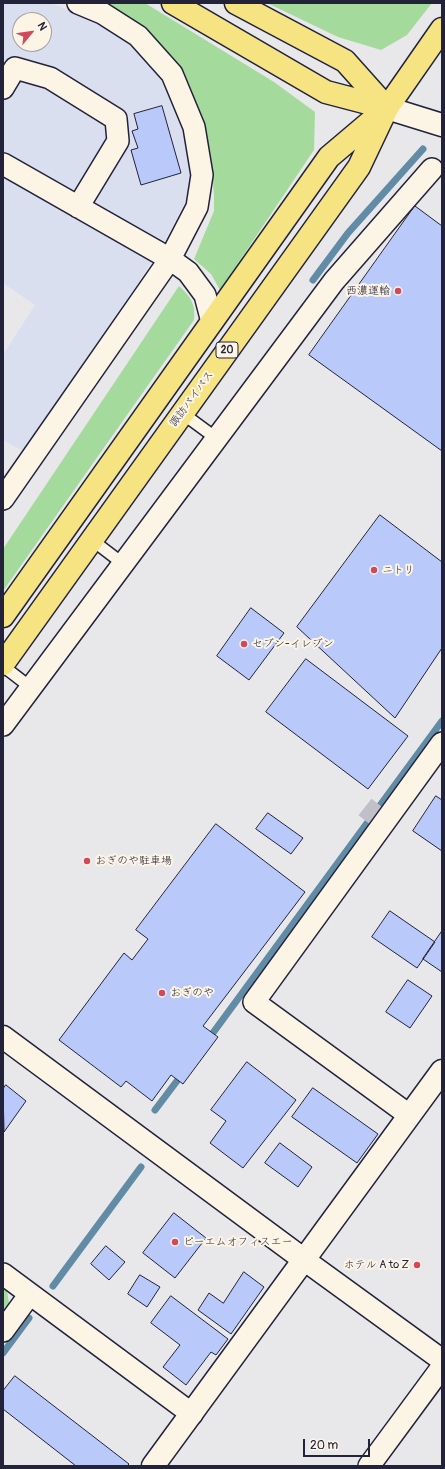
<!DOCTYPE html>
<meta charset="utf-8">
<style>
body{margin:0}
#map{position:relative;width:445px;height:1469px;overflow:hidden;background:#e8e8eb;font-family:Pangolin,sans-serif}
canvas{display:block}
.frame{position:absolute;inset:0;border:4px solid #22223b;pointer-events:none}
.north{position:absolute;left:12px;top:12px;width:40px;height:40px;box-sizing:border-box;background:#fcf5e5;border:1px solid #a5a1a1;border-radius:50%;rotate:61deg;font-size:11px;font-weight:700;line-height:16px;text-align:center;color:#22223b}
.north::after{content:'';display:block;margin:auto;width:14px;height:18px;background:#d1495b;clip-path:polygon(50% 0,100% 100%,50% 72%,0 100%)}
.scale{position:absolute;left:303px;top:1439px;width:67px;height:18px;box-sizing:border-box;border:2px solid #22223b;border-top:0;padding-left:5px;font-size:12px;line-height:14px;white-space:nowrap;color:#22223b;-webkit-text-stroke:3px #fcf5e5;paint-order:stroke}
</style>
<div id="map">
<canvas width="445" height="1469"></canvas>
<div class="frame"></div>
<div class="north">N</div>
<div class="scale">20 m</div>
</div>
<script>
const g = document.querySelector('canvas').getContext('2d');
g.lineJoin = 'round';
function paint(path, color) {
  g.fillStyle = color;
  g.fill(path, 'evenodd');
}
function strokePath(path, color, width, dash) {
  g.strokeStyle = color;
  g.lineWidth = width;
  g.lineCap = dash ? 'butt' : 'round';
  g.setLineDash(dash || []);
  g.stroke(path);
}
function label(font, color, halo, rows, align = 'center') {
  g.font = font + ' Pangolin,"Klee One",sans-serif';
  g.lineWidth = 4;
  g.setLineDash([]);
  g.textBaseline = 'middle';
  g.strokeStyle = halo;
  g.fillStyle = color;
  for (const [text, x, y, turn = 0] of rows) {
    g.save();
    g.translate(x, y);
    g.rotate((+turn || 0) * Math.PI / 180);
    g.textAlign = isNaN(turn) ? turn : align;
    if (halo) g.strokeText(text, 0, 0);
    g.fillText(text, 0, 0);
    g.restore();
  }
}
paint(new Path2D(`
 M3,3L53,4L94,19L126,39L149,62L172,98L182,123L191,166V191L167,237L142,277L23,451L3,440V355L35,305L3,283ZM20,20H44V44H20Z`), '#dadfef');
paint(new Path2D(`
 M99,3H145L274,82L315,112L314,150L220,290L211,274L194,259L214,211V196L213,180L207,145L196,103L187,85Z
 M267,3H432L407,35L381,50L338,37Z
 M179,286C190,296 196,304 194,320L3,591V549Z
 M3,1288L7,1291L9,1303L3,1311Z`), '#a5da9d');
strokePath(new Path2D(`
 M313,280L348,233L423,149
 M207,1041L442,721
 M155,1110L183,1073
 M53,1286L141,1167
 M3,1353L29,1318`), '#628ba6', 7);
const building = new Path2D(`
 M162,106L181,173L141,185L131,150L138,148L132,131L138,129L134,114Z
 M415,206L442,226V451L309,355Z
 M380,515L442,562V648L395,718L297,627Z
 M251,608L284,633L249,680L217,656Z
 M306,659L408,736L368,789L266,712Z
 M436,796L442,800V851L413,831Z
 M268,813L303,838L291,854L256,829Z
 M216,824L305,892L203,1026L218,1037L183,1084L171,1075L152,1101L126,1081L121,1087L59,1040L124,953L132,960L148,939L136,930Z
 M390,911L435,942L417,968L372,937Z
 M442,931V972L423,959Z
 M408,980L432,996L410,1028L386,1012Z
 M247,1062L296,1100L243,1168L210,1143L226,1121L211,1110Z
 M6,1085L26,1101L4,1132L3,1089Z
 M313,1088L378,1134L357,1163L292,1117Z
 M280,1143L312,1167L298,1187L265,1163Z
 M174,1213L206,1238L175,1278L143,1253Z
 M106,1246L125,1262L109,1280L91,1264Z
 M244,1272L264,1287L231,1334L198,1310L209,1293L223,1303Z
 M140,1275L160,1287L147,1307L128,1294Z
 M171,1296L228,1339L216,1355L211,1352L186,1385L163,1367L180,1345L151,1323Z
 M15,1376L129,1464L127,1466H76L3,1409V1391Z`);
paint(building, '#b9c9f9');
strokePath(building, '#22223b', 1);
strokePath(new Path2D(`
 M365,807L384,822`), '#c0c0c8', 21, [21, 10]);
const service = new Path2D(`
 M182,413L220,441
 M92,540L126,566
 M3,666L34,690`);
const minor = new Path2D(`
 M3,88L15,68L50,78L116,119L118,141L78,207
 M3,164L170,259L188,272L205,295L212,322
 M3,499L170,259L197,207L202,175L194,127L172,74L138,36L102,13L78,3
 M3,725L334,281L432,169
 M409,1115L254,1002L442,743
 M303,1259L442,1360
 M3,1274L192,1414
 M3,1331L30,1294
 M369,1466L442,1367`);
const tertiary = new Path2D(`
 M387,108L442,125
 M3,1037L303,1259
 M153,1466L442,1071`);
const trunk = new Path2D(`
 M3,616L329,157L381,113
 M3,664L359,167L387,108L442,29`);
const motorway = new Path2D(`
 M173,3L326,92L387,108
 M236,3L345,61L387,108`);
strokePath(service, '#22223b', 14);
strokePath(minor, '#22223b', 24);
strokePath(tertiary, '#22223b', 25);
strokePath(trunk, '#22223b', 25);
strokePath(motorway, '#22223b', 25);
strokePath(service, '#fcf5e5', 11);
strokePath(minor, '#fcf5e5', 21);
strokePath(tertiary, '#fcf5e5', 22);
strokePath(trunk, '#f6e381', 22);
strokePath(motorway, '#f6e381', 22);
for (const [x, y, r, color] of [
 [398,291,4,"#d1495b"],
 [374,570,4,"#d1495b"],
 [244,644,4,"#d1495b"],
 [87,861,4,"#d1495b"],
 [162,993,4,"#d1495b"],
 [175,1242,4,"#d1495b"],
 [417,1265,4,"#d1495b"]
]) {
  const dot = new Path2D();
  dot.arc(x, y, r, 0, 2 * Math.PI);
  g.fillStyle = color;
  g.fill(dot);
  strokePath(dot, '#fcf5e5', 1.5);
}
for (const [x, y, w] of [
 [227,350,22]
]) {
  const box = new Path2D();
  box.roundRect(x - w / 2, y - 8, w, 16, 3);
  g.fillStyle = '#fcf5e5';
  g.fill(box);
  strokePath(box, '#22223b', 1);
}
label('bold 10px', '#22223b', null, [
 ["20",227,350]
]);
label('11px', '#22223b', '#fcf5e5', [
 ["西濃運輸",390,291,"right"],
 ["ニトリ",382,570],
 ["セブン-イレブン",252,644],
 ["おぎのや駐車場",95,861],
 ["おぎのや",170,993],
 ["ピーエムオフィスエー",183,1242],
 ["ホテル A to Z",409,1265,"right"]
], 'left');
label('11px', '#22223b', '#fcf5e5', [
 ["諏訪バイパス",192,399,-54]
]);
</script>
